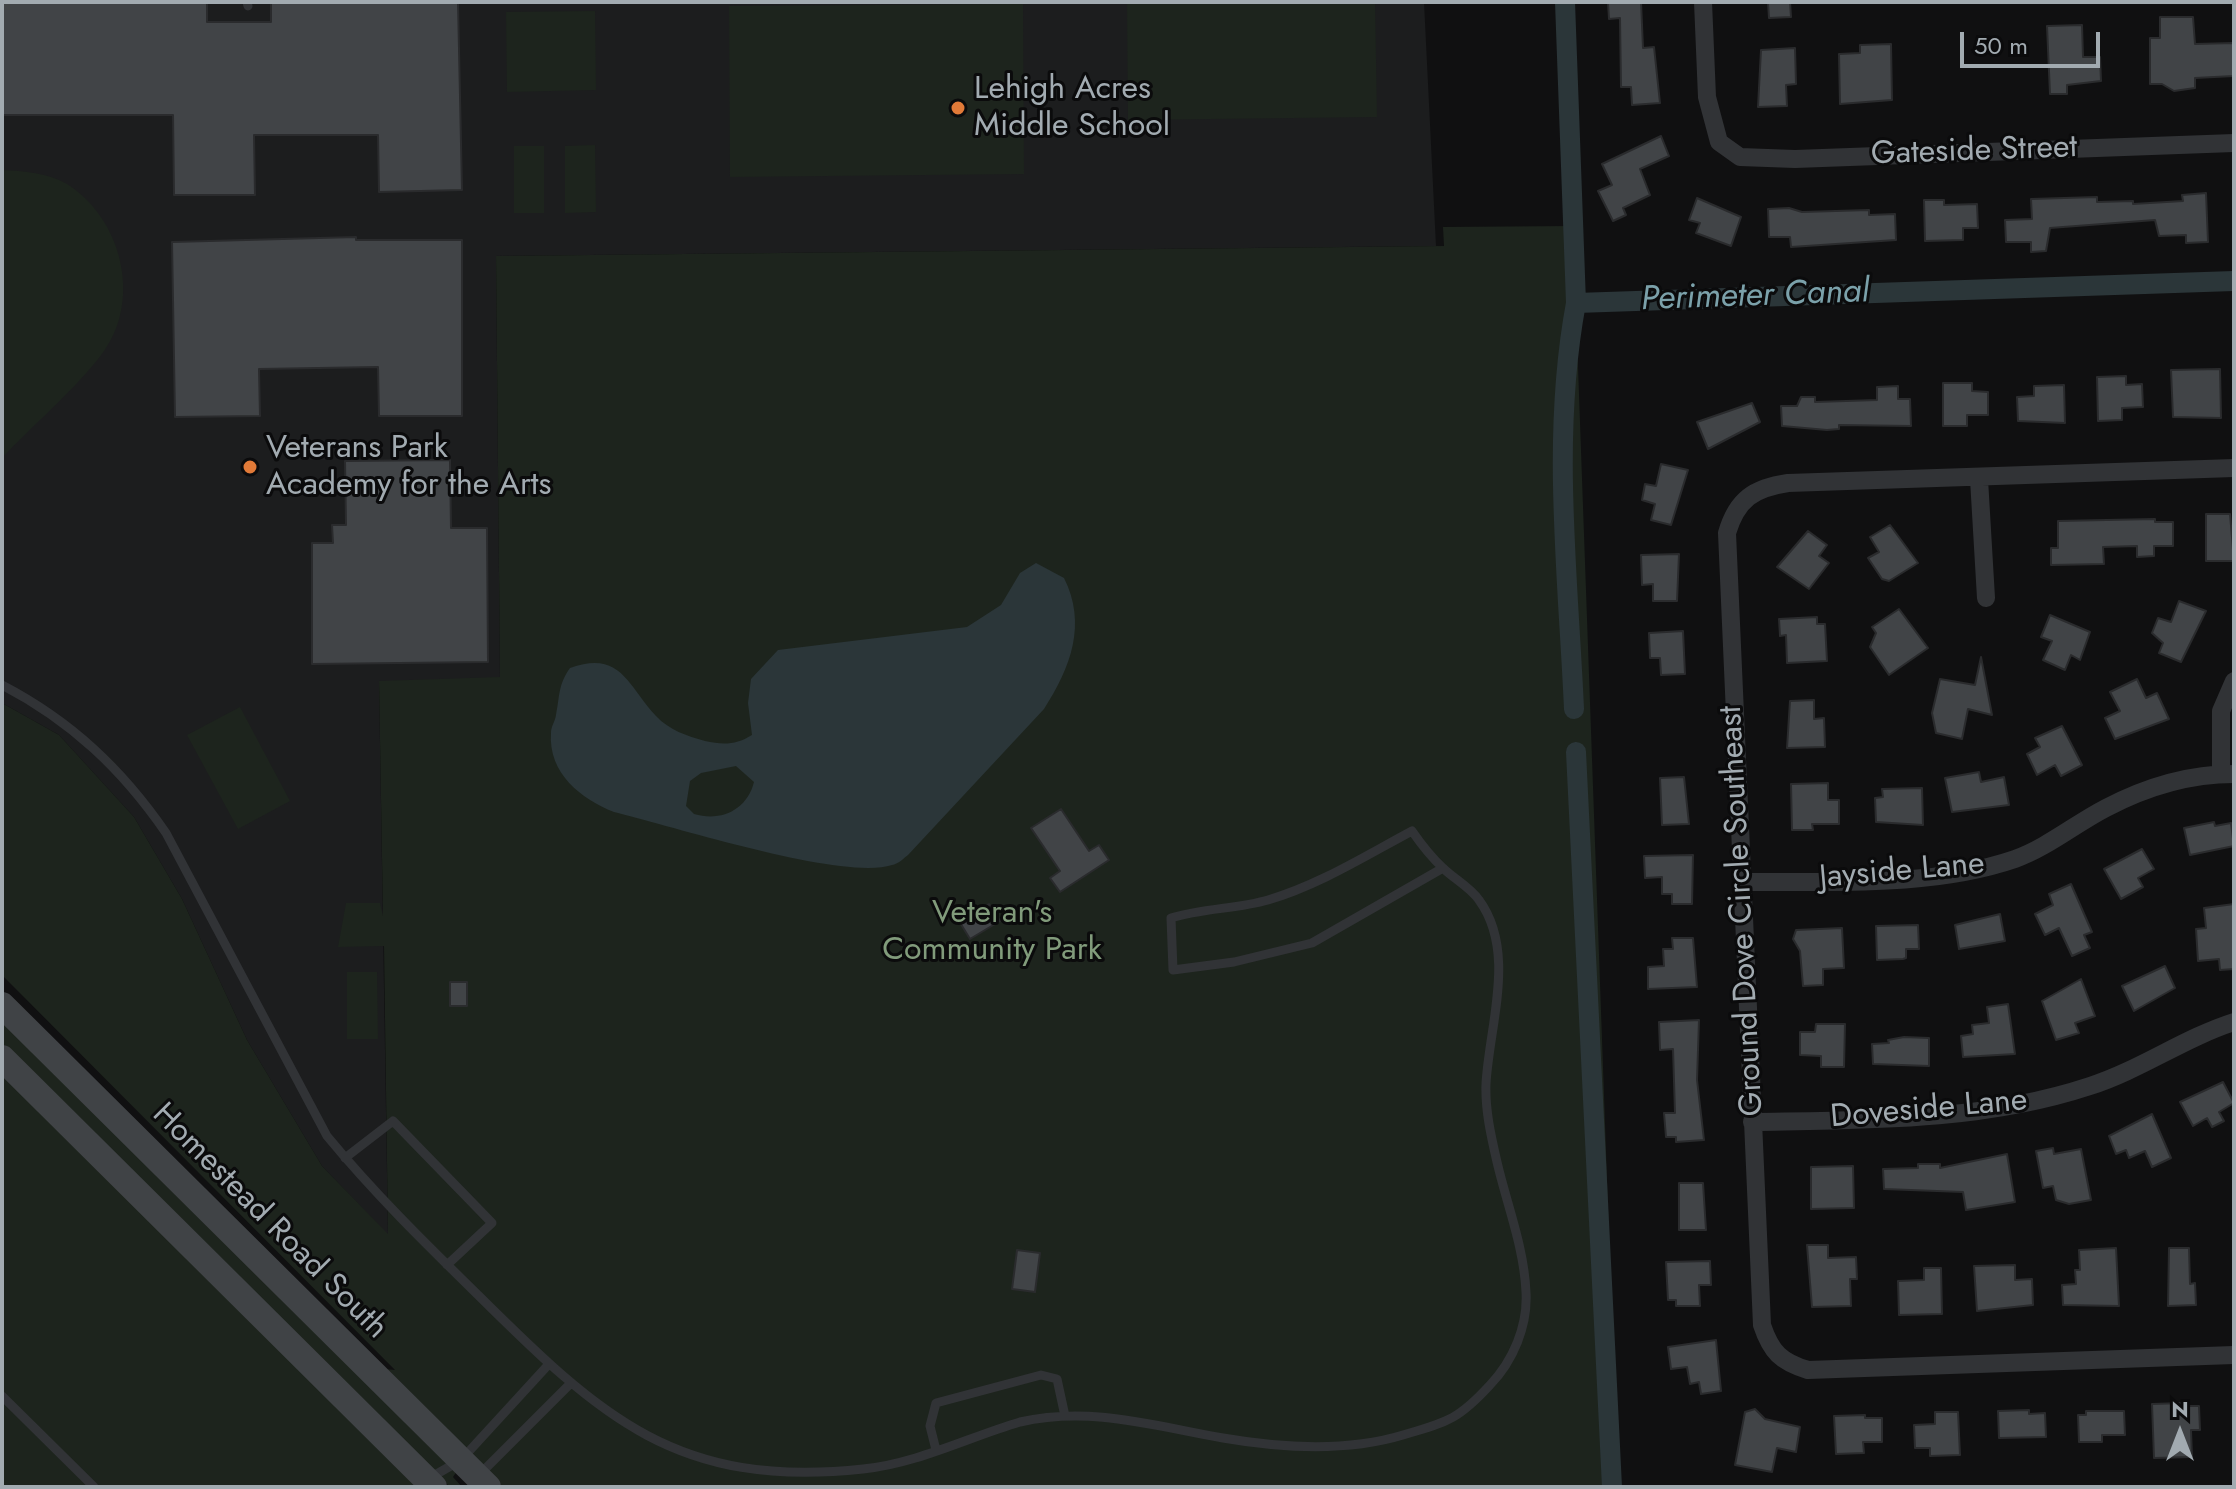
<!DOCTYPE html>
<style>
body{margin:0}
#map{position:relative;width:2236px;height:1489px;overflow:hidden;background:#101011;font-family:Jost,sans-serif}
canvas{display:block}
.frame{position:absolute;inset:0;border:4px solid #a2abb1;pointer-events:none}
.north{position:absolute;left:2140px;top:1393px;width:80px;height:80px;-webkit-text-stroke:6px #0b0b0c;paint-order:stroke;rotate:0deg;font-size:22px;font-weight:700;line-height:32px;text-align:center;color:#a2abb1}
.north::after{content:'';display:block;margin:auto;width:28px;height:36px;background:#a2abb1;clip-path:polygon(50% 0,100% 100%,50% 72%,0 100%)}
.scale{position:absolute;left:1960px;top:32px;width:140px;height:36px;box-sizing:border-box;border:4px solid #a2abb1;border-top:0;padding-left:10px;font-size:24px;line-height:28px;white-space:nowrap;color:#a2abb1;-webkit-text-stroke:6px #0b0b0c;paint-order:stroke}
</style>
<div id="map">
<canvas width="2236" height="1489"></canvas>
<div class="frame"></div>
<div class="north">N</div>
<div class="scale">50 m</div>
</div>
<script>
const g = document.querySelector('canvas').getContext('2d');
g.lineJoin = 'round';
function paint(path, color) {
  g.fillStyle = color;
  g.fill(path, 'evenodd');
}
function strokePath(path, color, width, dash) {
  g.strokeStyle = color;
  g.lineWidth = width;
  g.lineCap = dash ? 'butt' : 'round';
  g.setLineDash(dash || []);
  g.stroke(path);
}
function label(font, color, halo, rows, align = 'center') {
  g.font = font + ' Jost,sans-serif';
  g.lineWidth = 6;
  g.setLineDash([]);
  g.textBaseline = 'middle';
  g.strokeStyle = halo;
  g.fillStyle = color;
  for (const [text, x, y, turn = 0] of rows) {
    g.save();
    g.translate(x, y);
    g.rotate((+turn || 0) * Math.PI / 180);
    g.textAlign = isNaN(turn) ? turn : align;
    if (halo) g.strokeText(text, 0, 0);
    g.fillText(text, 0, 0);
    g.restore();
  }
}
paint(new Path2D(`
 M2,2H1424L1436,246L496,256L500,678L379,682L388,1235L322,1166L247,1040L182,899L134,817L59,735L2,703Z`), '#1c1d1e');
paint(new Path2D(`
 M1127,2H1375L1377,117L1128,120Z
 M1023,4L1024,174L730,177L729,6Z
 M595,11L596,90L507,92L506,12Z
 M595,145L596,212L565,213V146Z
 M514,146H544V213H514Z
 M2,170C24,171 48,173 67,184C121,218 142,298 104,351C80,385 32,426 2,458Z
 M1573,226L1618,1487H503L2,990L385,1369L395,1370L2,975V703L59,735L134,817L182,899L247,1040L322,1166L388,1234L384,946L338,947L346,903H380L383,916L379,681L500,677L496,256L1444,246L1443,227Z
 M240,707L290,801L238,829L187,735Z
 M347,972H377L378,1039H347Z
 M2,1019L457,1471L453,1477L462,1487H450L433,1471L2,1043Z
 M2,1072L419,1487H2Z`), '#1d241d');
paint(new Path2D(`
 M1036,563L1064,578C1087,624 1071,667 1044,709L908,855C903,859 898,864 892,865C843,881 672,826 614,812C581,799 548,773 551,733C551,726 555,722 556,715C560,695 558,685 570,668C621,650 627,685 656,716C669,730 687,736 705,741C723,745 736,745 752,735L748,703L751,679L778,650L967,627L1001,605L1020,573ZM736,766L754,782C747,810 721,822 694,814L686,806L690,781L701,773Z`), '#2b3639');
strokePath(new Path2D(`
 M1565,2L1576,303L2234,281
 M1574,709C1568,574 1551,437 1576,303
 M1576,752L1612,1487`), '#2b3639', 20);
const building = new Path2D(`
 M2,2H207V22H271V2H458L462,190L379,192L378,135H254L255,195H174L173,115H2Z
 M1608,2H1641L1643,48L1654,47L1660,103L1632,105L1631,87H1621L1620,18L1609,19Z
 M1768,2H1790L1791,17L1769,18Z
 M2160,17H2193L2195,44L2234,43V76L2195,78V88L2174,91L2162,84H2150V38H2160Z
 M2082,25L2083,57H2100L2101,81L2067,85V94H2050L2047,26Z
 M1891,44L1892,100L1840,104L1839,54L1860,53V45Z
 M1795,48L1796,84L1786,85L1787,106L1758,107L1761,50Z
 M1661,136L1669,156L1640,169L1650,195L1623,208L1626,215L1613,221L1598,191L1612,185L1602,164Z
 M2206,193L2208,242L2186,243V235L2159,236L2155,220L2050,228L2046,251L2031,252V242H2006L2005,220L2032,219L2031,199L2097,197V202L2133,201V204L2183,201L2182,195Z
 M1697,198L1741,217L1731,246L1696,233L1700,223L1689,220Z
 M1924,200H1944V205L1977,204L1978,228H1963V240L1925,241Z
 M1789,208L1802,212L1869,210V215L1895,214L1896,240L1791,247L1790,237H1769L1768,209Z
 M356,237V240H462V416H379L378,367L259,369L260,416L175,417L172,242Z
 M2220,369L2221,418L2173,417L2171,370Z
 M2126,376V385L2142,384L2143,407L2122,408V420L2098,421L2097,377Z
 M1943,383H1972V391L1988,392V415H1967V426H1943Z
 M2064,385L2065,423L2018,421L2017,397L2034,396V386Z
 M1898,386V399H1910L1911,426L1839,425V429L1827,430L1782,426L1781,406H1797L1801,397H1815V402L1877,400V387Z
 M1752,403L1760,422L1708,449L1697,422Z
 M450,460L451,528H487L488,662L312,664V543H333L332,525H346L345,461Z
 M1661,464L1688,470L1671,525L1651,520L1655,504L1642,500L1645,484L1656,486Z
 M2206,514H2230L2234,561H2206Z
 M2155,519V522H2173V546H2154V556L2137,557V546L2103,547L2104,564L2051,565V548H2058V521Z
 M1890,525L1918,563L1889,581L1882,579L1868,558L1879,552L1870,537Z
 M1808,531L1827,545L1819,556L1829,563L1809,589L1777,567Z
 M1679,554L1677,601H1653V584L1642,585L1641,555Z
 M2179,601L2206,611L2181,662L2159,653L2163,643L2152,633L2158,618L2171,622Z
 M1899,609L1928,648L1889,675L1870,647L1876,633L1872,627Z
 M2050,615L2090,632L2080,660L2071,655L2065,670L2043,660L2052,641L2041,637Z
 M1817,617V624H1825L1827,661L1787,663L1786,635L1780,636L1779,619Z
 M1683,631L1685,674L1661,675L1660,658H1650L1649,633Z
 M1981,657L1992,715L1968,709L1962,739L1936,733L1932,713L1940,679L1975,685Z
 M2137,679L2146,698L2157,693L2169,719L2115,739L2105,718L2120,711L2110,692Z
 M1814,700V719L1824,718L1825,747L1787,748L1790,701Z
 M2062,726L2082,765L2061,776L2055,765L2037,775L2027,754L2040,747L2035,738Z
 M1979,772L1981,782L2004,777L2009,805L1952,812L1945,778Z
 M1684,777L1689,824L1662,825L1660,778Z
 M1828,783V800H1839V824H1812L1813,830H1792L1791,784Z
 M1922,788L1923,825L1876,822L1875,798L1883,797L1882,789Z
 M1061,809L1089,851L1099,845L1109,860L1060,892L1050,878L1060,871L1031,828Z
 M2214,822L2215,826L2231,823L2234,846L2190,855L2184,828Z
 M2142,849L2154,869L2138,878L2143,887L2121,899L2104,869Z
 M1693,855L1692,904H1672V894H1662V877L1645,878L1644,856Z
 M2071,884L2092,932L2084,935L2090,948L2072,956L2059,928L2045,935L2035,914L2053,905L2049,894Z
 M989,904L1000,921L970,939L959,921Z
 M2234,904V969L2220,970L2219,959L2198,961L2196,929L2206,928L2204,908Z
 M2000,914L2005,941L1959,949L1955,925Z
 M1918,925L1919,949H1906V958L1903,959L1877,960L1876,926Z
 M1842,928L1844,968L1823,969V985L1803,986L1800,951L1793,939L1796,930Z
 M1672,938H1693L1697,987L1648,989V967L1664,966L1663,949H1673Z
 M2165,966L2175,988L2134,1011L2122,986Z
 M2081,979L2095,1016L2075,1023L2079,1033L2056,1040L2042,1001Z
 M450,982H467V1006H450Z
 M2008,1004L2015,1054L1963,1057L1961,1036L1973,1034L1972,1025L1989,1023L1987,1007Z
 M1699,1020L1697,1080L1704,1140L1676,1142V1137H1666L1664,1113H1675L1673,1049L1660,1050L1659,1022Z
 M1816,1024H1845L1844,1067H1821V1056L1800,1055V1032H1815Z
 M1904,1037L1929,1038V1066L1873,1064L1872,1044L1889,1043L1888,1040Z
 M2223,1082L2234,1103L2219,1112L2224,1121L2212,1127L2207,1118L2193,1126L2180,1102Z
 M2152,1114L2171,1158L2152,1167L2145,1151L2129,1158L2126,1150L2116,1154L2109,1136Z
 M2053,1148L2054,1154L2081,1149L2091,1200L2069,1204L2056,1200L2053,1186L2043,1188L2036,1151Z
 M2007,1154L2015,1202L1966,1210L1963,1192L1884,1189L1883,1169L1918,1168V1164H1940V1168Z
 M1853,1166L1854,1208L1811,1209V1167Z
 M1679,1183H1703L1706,1230H1679Z
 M1807,1245H1828V1258L1856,1257L1857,1279H1850L1851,1306L1812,1307Z
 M2116,1248L2119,1306L2063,1305L2062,1285L2076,1284L2075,1270H2080L2079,1250Z
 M2169,1248H2189L2190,1284L2195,1283L2196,1305L2168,1306Z
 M1017,1250L1040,1253L1035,1292L1012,1289Z
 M1710,1261L1711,1285H1699L1700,1306H1676V1300H1668L1666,1262Z
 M2015,1265V1280L2032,1279L2033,1305L1977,1311L1974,1266Z
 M1924,1268H1941L1942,1314L1899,1315L1898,1281L1924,1280Z
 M1716,1340L1721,1391L1701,1394L1699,1382L1690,1384L1687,1367L1671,1369L1668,1347Z
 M2183,1403V1406H2199L2200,1430H2191L2192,1457L2154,1458L2152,1404Z
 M1755,1409L1765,1419L1800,1427L1796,1452L1777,1448L1772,1472L1735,1465L1745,1412Z
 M2029,1410V1414L2045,1413L2046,1437L1999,1438L1998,1411Z
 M2086,1411H2124L2125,1435H2102V1442H2079L2078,1415H2086Z
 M1935,1412H1958L1960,1455L1930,1456V1448H1915L1914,1425L1935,1424Z
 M1865,1415V1418H1882V1442H1863L1864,1453L1836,1454L1834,1416Z`);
paint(building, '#414447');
strokePath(building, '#2a2b2d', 2);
strokePath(new Path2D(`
 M247,2L248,6
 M2,685C71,721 122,769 166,833L327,1136C374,1193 425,1243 478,1295C601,1417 677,1489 863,1469C916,1464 969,1437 1020,1422C1091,1406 1154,1426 1223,1438C1281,1448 1347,1452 1403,1435C1447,1422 1458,1420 1490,1385C1513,1361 1528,1326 1526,1292C1524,1247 1507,1205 1497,1162C1491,1136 1485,1110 1486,1084C1489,1026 1517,952 1479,900C1470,887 1454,879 1443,868C1431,857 1421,844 1412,831C1365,856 1319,885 1268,900C1237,909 1203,908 1171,918L1173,970L1234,962L1312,943L1443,868
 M345,1158L393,1121L492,1223L447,1265
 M2,1396L94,1487
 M936,1450L930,1426L936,1403L1041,1375L1057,1379L1065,1416
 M479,1475L570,1384
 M428,1479L461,1460L549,1364`), '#313336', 9);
strokePath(new Path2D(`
 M1703,2L1707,97L1719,142L1740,157L1795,159L2234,143
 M2234,468L1788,483C1754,488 1737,499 1727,533L1762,1325C1771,1352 1781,1362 1808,1370L2234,1355
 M1979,479L1986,598
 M2221,774V711L2234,681
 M1742,882C1831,881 1930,888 2015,859C2048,847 2075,824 2106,808C2146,787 2188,774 2234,774
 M1752,1122C1865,1120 1981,1122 2090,1086C2140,1070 2184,1038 2234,1022`), '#313336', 18);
strokePath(new Path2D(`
 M2,1005L488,1487
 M2,1058L434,1487`), '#404346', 26);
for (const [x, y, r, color] of [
 [958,108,8,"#e17a38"],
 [250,467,8,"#e17a38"]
]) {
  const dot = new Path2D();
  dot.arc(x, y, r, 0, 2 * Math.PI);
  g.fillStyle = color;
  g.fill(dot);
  strokePath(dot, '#0b0b0c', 3);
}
label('32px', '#a2abb1', '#0b0b0c', [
 ["Lehigh Acres",974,90],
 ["Middle School",974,127],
 ["Veterans Park",266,449],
 ["Academy for the Arts",266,486]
], 'left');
label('32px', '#a2abb1', '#0b0b0c', [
 ["Gateside Street",1974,152,-2],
 ["Jayside Lane",1902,872,-5],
 ["Ground Dove Circle Southeast",1743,911,-93],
 ["Doveside Lane",1929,1110,-5],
 ["Homestead Road South",269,1222,45]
]);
label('32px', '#819b7b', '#0b0b0c', [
 ["Veteran's",992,914],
 ["Community Park",992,951]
]);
label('italic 34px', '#7ba1aa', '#0b0b0c', [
 ["Perimeter Canal",1755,297,-2]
]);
</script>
